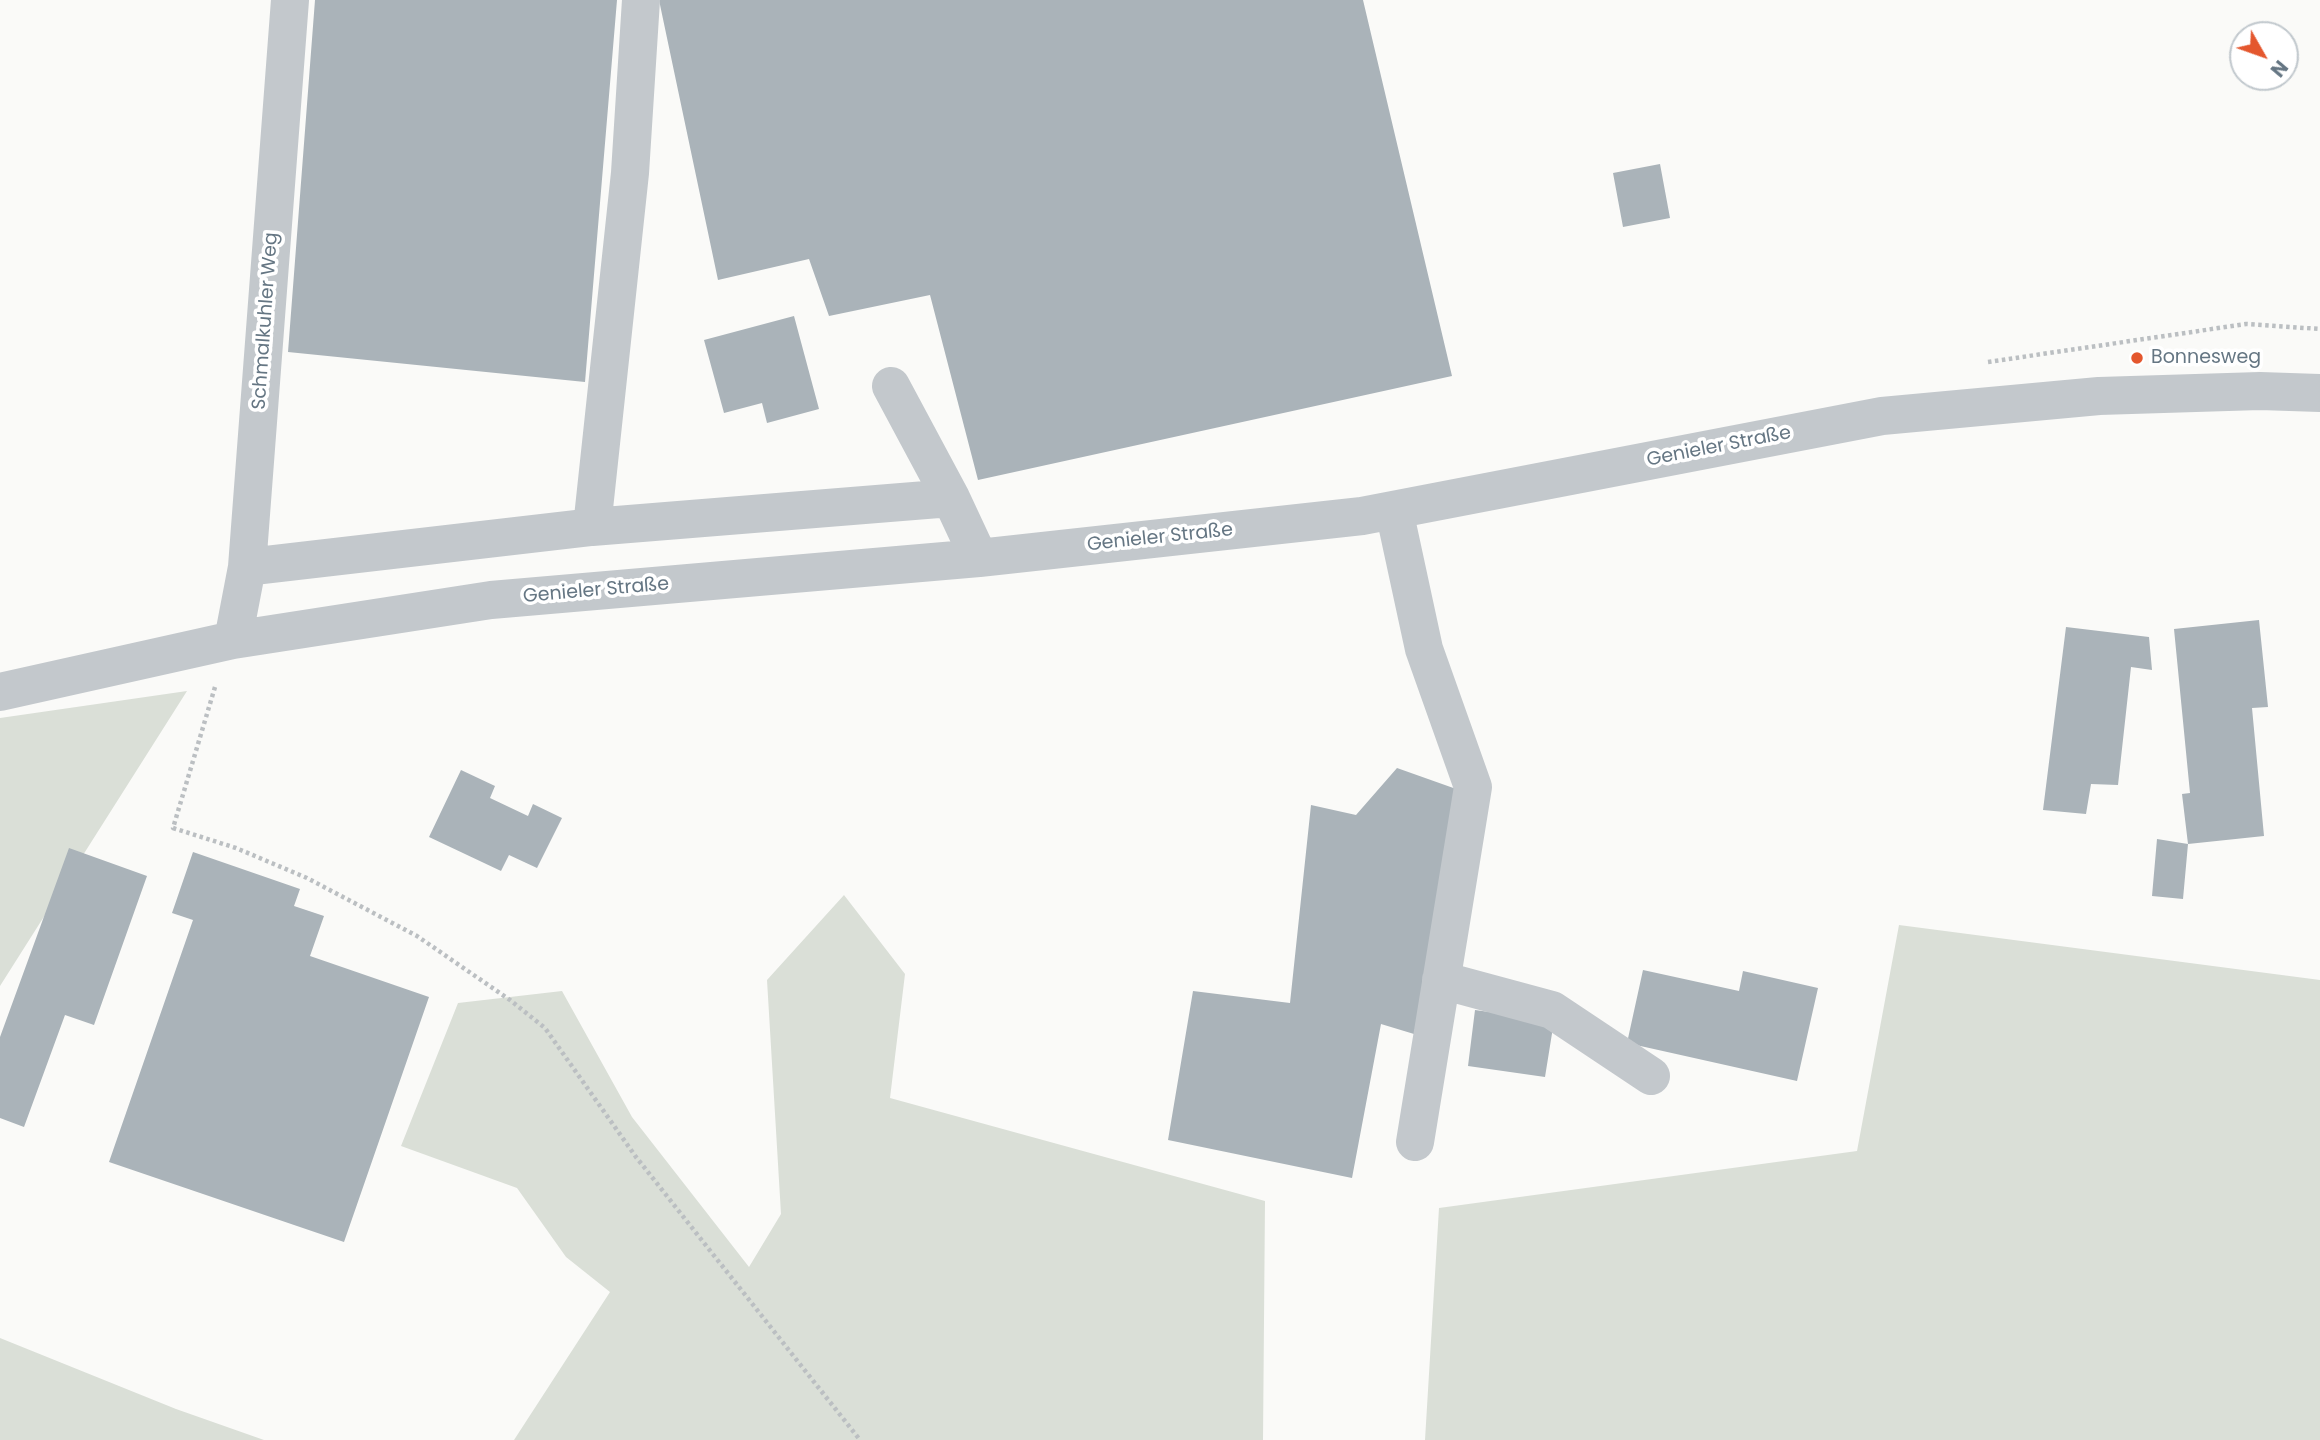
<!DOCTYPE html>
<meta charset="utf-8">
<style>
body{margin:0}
#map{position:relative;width:2320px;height:1440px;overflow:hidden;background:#fafaf8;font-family:Poppins,sans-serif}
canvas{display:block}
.north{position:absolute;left:2229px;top:21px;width:70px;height:70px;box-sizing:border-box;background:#fff;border:2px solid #c1c8cd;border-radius:50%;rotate:130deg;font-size:19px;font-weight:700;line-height:28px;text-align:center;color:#657683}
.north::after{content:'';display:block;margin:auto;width:24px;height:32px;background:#e4572e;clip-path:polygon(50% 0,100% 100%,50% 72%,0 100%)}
</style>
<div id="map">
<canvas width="2320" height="1440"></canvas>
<div class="north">N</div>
</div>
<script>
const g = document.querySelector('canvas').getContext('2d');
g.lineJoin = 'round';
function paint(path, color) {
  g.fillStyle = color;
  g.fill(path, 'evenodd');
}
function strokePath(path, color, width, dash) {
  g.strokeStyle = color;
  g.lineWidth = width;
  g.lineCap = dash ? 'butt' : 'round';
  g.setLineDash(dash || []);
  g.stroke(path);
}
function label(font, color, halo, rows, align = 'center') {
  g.font = font + ' Poppins,sans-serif';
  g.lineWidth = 7;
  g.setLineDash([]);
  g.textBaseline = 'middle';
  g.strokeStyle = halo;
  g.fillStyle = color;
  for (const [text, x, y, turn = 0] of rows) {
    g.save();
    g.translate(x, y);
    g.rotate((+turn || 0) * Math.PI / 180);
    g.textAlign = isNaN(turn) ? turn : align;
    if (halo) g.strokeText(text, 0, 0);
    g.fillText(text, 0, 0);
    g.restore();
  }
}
paint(new Path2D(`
 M187,691L0,986V718Z
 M844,895L905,974L890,1098L1265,1201L1263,1440H514L610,1292L566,1257L517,1188L401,1146L458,1003L562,991L632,1117L749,1267L781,1214L767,980Z
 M1899,925L2320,980V1440H1425L1439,1208L1857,1151Z
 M0,1338L176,1409L264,1440H0Z`), '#dadfd7');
paint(new Path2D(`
 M315,0H617L585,382L288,352Z
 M659,0H1363L1452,376L978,480L930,295L829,316L809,259L718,280Z
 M1660,164L1670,218L1623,227L1613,173Z
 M794,316L819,409L767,423L762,403L724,413L704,340Z
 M2259,620L2268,707L2252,708L2264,836L2188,844L2183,899L2152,896L2157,839L2188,844L2182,794L2190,793L2174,629Z
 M2066,627L2149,637L2152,670L2131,667L2118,785L2091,784L2086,814L2043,810Z
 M1397,768L1459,790L1414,1034L1381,1024L1352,1178L1168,1140L1193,991L1290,1003L1311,805L1356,815Z
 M461,770L495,786L490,798L528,816L533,804L562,818L537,868L509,855L501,871L429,837Z
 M69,848L147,876L94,1025L65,1015L24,1127L0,1118V1037Z
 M193,852L300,889L294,906L324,916L310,956L429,997L344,1242L109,1162L193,920L172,913Z
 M1643,970L1739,991L1743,971L1818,988L1797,1081L1627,1043Z
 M1475,1010L1554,1021L1545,1077L1468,1066Z`), '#aab3b9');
strokePath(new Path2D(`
 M1988,362L2246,324L2320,329
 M215,687L173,828L236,848L307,878L417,936L510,1000L545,1028L636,1157L860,1440`), '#bbbfc2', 4.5, [3.5, 3.5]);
strokePath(new Path2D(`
 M891,386L951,498L979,558
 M1394,510L1424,649L1473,787L1415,1142
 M592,527L630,173L641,0
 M247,567L592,527L951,498
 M233,640L247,567L290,0
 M0,692L233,640L491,600L979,558L1362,516L1882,416L2099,396L2260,391L2320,393
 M1441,980L1552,1010L1651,1076`), '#c3c8cc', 38);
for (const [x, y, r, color] of [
 [2137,358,7,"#e4572e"]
]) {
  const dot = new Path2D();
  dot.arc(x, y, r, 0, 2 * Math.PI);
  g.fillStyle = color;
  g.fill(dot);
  strokePath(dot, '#fff', 2.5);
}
label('19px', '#657683', '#fff', [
 ["Schmalkuhler Weg",266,321,-86],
 ["Genieler Straße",1719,447,-11],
 ["Genieler Straße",1160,538,-6],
 ["Genieler Straße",596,591,-5]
]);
label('19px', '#657683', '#fff', [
 ["Bonnesweg",2151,358]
], 'left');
</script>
